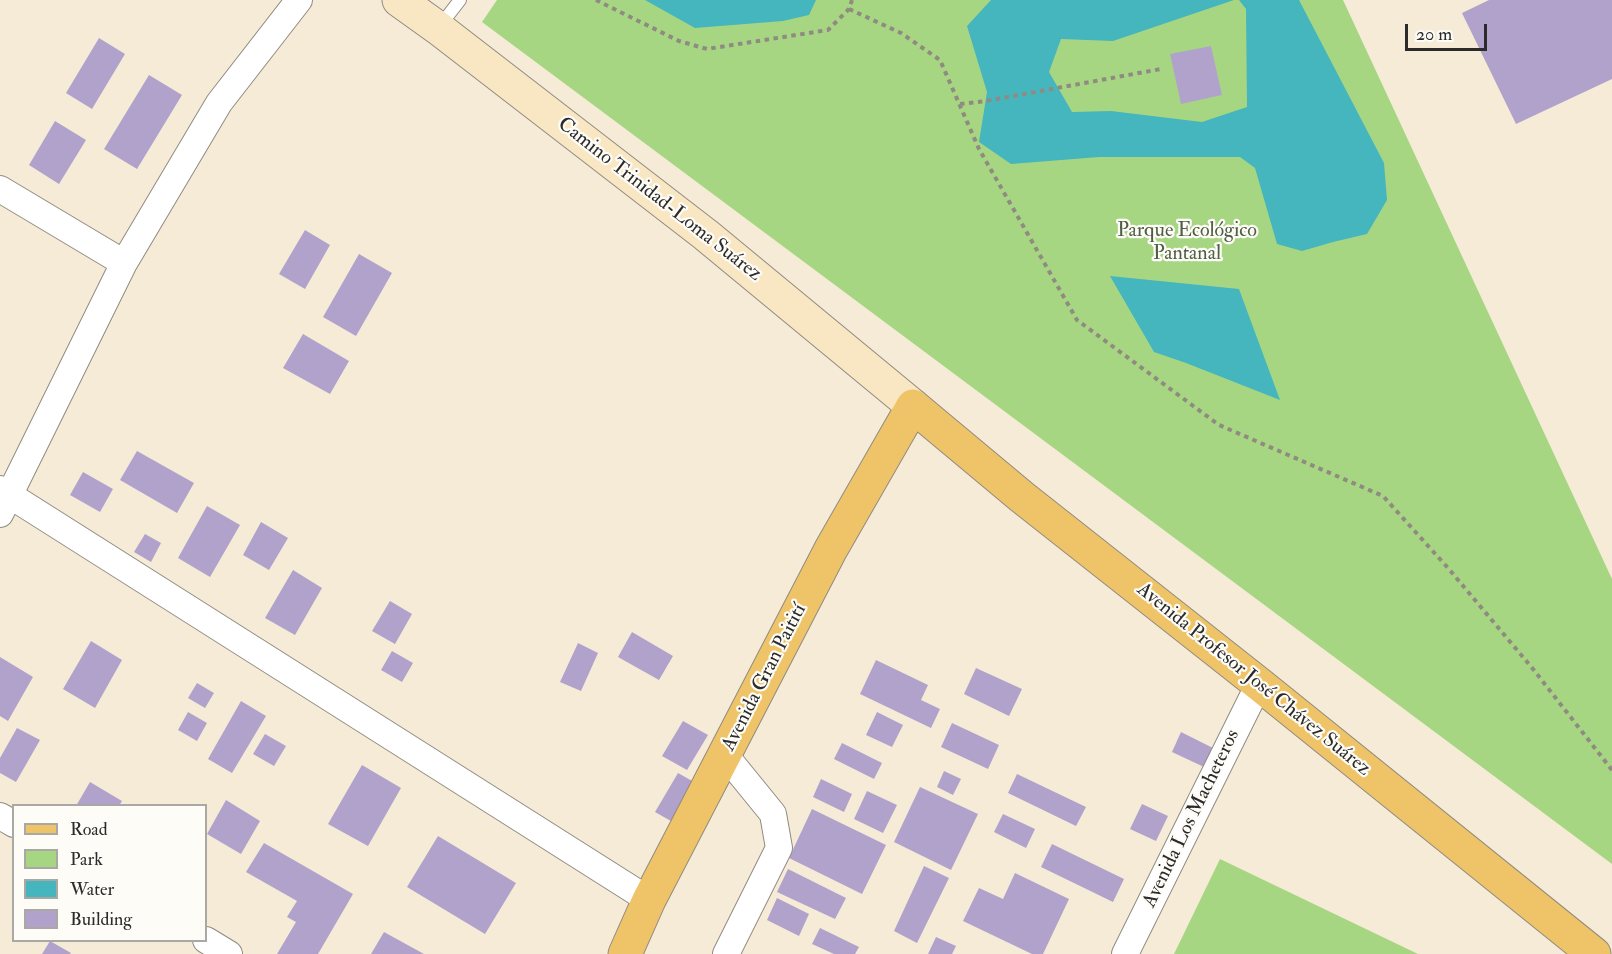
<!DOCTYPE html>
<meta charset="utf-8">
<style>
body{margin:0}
#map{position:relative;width:1612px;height:954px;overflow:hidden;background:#f5ebd7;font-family:"IM FELL Double Pica",serif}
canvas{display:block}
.legend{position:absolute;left:12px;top:804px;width:195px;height:138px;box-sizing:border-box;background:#fdfcf7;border:2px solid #a9a8a5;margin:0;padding:8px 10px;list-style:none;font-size:18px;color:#2b2b2b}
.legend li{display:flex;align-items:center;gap:12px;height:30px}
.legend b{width:30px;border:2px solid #a9a8a5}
.scale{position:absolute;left:1405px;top:24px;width:82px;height:27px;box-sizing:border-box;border:3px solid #2b2b2b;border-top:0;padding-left:8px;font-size:18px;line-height:21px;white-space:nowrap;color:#2b2b2b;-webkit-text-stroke:4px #fdfcf7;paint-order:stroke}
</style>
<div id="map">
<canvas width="1612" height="954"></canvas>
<ul class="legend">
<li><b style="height:8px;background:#efc469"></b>Road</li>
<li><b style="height:16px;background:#a7d683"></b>Park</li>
<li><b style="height:16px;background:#45b5be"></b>Water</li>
<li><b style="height:16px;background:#b1a2cb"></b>Building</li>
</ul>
<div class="scale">20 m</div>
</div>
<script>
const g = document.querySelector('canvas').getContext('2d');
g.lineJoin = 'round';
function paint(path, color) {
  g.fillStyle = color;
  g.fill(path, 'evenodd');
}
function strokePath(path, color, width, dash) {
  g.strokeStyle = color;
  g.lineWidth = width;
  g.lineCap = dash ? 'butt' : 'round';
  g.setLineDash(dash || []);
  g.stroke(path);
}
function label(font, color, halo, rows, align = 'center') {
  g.font = font + ' "IM FELL Double Pica",serif';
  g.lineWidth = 4.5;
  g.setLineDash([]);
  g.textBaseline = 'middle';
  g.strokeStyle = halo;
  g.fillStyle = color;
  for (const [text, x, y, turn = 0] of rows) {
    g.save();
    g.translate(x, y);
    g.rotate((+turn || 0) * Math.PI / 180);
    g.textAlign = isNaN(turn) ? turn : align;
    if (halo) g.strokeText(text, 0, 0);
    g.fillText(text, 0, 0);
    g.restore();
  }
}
paint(new Path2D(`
 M497,0H1343L1612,579V864L482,22Z
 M1220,859L1418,954H1174Z`), '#a7d683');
paint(new Path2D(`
 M645,0H816L809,15L783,21L695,28Z
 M991,0H1234L1113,41L1061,39L1049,72L1072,112L1111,111L1202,122L1247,107L1246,9L1239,0H1299L1384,163L1387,200L1367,234L1333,242L1302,251L1277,244L1255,168L1240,157H1099L1011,164L979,142L987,92L967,26Z
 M1110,276L1239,289L1280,400L1186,363L1154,352Z`), '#45b5be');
paint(new Path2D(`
 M1489,0H1612V79L1516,124L1462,13Z
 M99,38L125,54L92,109L66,93Z
 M1211,46L1222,95L1181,104L1170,54Z
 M149,75L182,95L137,169L104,149Z
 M55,121L86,140L59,184L29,165Z
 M305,230L330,245L305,289L279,274Z
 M359,254L392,273L356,336L323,317Z
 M303,334L349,361L330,394L283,368Z
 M137,451L194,483L177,513L120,480Z
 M83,472L113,489L100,512L70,495Z
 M207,506L240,525L210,577L178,558Z
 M261,522L288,538L269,570L243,555Z
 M145,534L161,543L151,562L134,552Z
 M293,570L322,588L295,635L265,618Z
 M390,601L412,614L395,644L372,631Z
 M632,632L673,656L659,680L618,657Z
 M91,641L122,660L95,708L63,689Z
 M578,643L598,653L581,691L560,682Z
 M392,651L413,663L402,682L381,670Z
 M0,657L33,677L8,721L0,716Z
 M876,660L928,685L921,700L940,709L931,728L860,694Z
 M976,668L1022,689L1009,716L964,694Z
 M197,683L214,693L205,708L188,698Z
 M241,701L266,716L232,773L208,759Z
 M188,712L207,723L197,741L178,730Z
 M877,712L903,725L892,747L866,735Z
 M683,721L708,735L687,770L662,756Z
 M952,723L999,745L988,769L941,747Z
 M17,728L40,740L16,782L0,773V758Z
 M1181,732L1213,748L1204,767L1172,752Z
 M265,734L286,746L274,766L253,754Z
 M842,743L882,763L874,779L834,759Z
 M362,765L401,788L368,846L328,824Z
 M944,771L961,779L953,795L937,787Z
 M678,773L701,786L678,825L655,812Z
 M1017,774L1086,807L1076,826L1008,793Z
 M821,779L852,794L844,812L813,797Z
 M90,782L122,801L119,806H76Z
 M920,787L978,814L951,870L894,842Z
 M867,791L897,805L883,833L854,819Z
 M226,800L260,821L241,854L207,834Z
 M1142,804L1168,816L1156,841L1130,829Z
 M812,809L886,845L862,894L789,858Z
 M1003,814L1035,829L1026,848L994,832Z
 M438,836L516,883L485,934L407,887Z
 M264,843L353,894L318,954H277L296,922L287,917L297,901L246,872Z
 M1052,844L1124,879L1113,902L1041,867Z
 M924,866L949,878L917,943L894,931Z
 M788,869L846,898L835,919L777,892Z
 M1015,873L1069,899L1043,954H1032L963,921L979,888L1003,899Z
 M777,898L809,914L799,936L767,920Z
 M820,928L859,947L855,954H834L812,944Z
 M384,932L424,954H371Z
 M936,937L956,946L952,954H928Z
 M50,941L71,953L70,954H42Z`), '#b1a2cb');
const lane = new Path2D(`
 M439,27L460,0`);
const street = new Path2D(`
 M0,189L124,263
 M0,489L649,900
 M0,514L124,263L219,103L299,0
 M725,755L773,814L779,848L726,954
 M0,816L14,824
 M206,940L229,954
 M1125,954L1259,684`);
const secondary = new Path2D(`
 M399,0L438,28L706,235L913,406`);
const primary = new Path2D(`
 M625,954L649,900L831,549L913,406L1022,497L1259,684L1594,954`);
strokePath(lane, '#908b81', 14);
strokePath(street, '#908b81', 28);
strokePath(secondary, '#908b81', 35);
strokePath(primary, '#908b81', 35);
strokePath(new Path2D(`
 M596,0L679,41L707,49L828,30L849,9L852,0
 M849,9L901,33L940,60L979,149L1077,320L1219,425L1383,496L1448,568L1533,669L1612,770
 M960,104L986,101L1161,69`), '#908b81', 4, [4.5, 4.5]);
strokePath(lane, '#fff', 12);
strokePath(street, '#fff', 26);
strokePath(secondary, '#f9e7c3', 33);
strokePath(primary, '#efc469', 33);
label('20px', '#2b2b2b', '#fdfcf7', [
 ["Camino Trinidad-Loma Suárez",659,200,38],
 ["Avenida Gran Paitití",765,678,-63],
 ["Avenida Profesor José Chávez Suárez",1253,680,39],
 ["Avenida Los Macheteros",1192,819,-64]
]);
label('20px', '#505e45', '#fdfcf7', [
 ["Parque Ecológico",1187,232],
 ["Pantanal",1187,255]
]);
</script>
